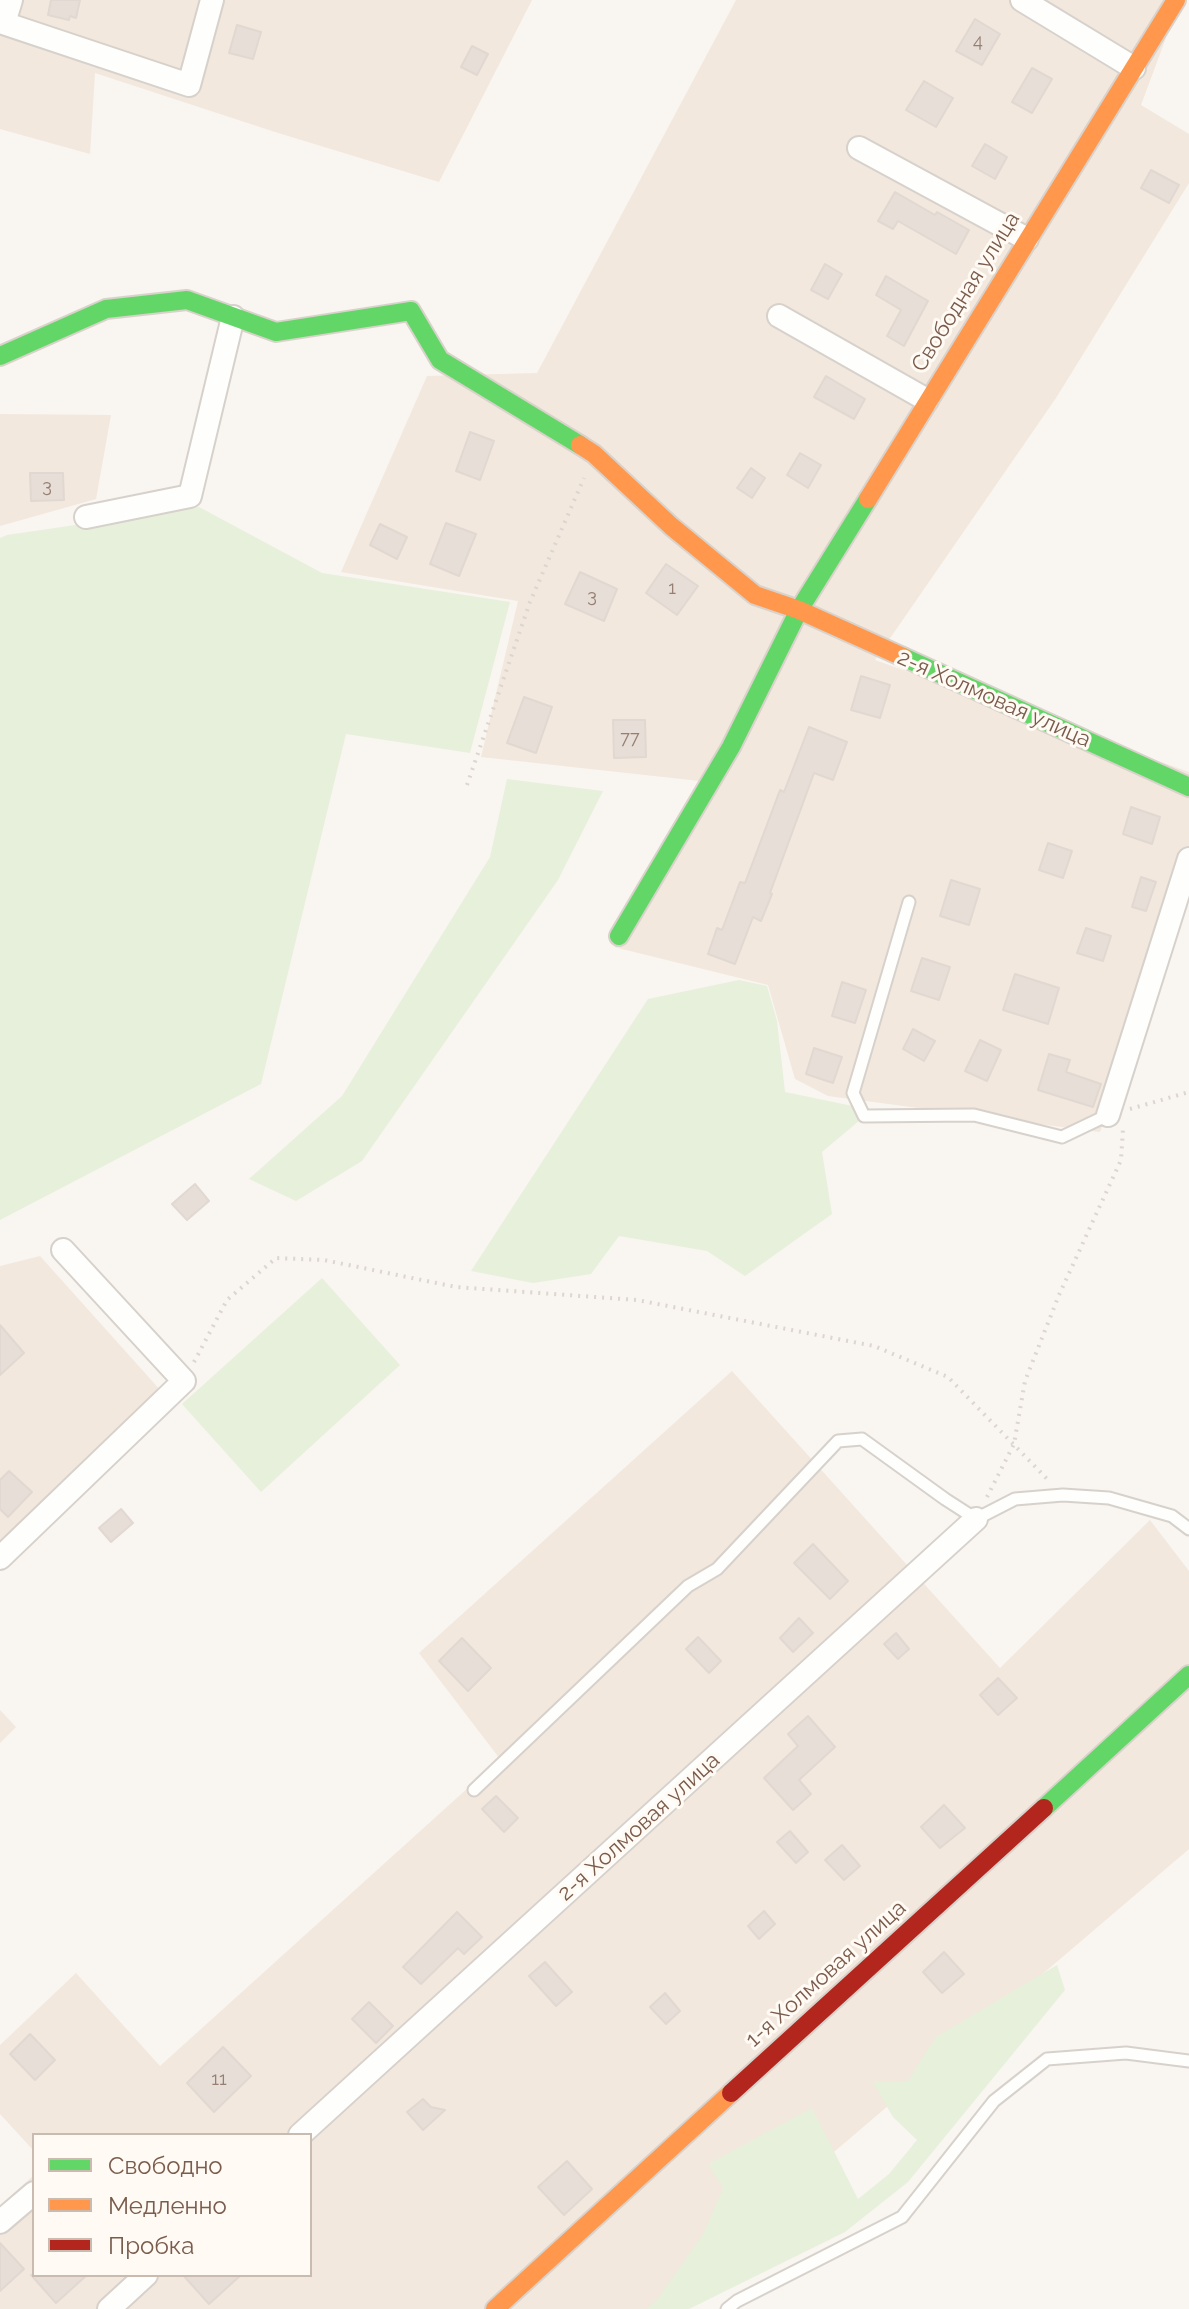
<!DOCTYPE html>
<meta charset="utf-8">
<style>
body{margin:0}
#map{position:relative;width:1189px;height:2309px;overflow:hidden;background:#f9f5f0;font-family:Raleway,sans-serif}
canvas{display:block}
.legend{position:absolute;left:32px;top:2133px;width:280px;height:144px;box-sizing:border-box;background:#fffaf3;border:2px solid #cabbb1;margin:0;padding:10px 14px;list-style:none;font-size:24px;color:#7a5c4d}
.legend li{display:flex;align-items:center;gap:16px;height:40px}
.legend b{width:40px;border:2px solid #cabbb1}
</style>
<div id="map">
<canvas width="1189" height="2309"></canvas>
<ul class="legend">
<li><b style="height:10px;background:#63d668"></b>Свободно</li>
<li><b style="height:10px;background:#ff974d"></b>Медленно</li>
<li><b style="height:10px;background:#b3261e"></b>Пробка</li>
</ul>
</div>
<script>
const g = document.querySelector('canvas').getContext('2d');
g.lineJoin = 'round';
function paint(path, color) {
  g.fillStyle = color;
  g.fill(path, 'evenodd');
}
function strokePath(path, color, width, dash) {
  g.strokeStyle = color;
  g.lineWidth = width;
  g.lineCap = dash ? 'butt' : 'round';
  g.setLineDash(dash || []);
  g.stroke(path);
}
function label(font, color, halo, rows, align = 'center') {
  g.font = font + ' Raleway,sans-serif';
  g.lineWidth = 6;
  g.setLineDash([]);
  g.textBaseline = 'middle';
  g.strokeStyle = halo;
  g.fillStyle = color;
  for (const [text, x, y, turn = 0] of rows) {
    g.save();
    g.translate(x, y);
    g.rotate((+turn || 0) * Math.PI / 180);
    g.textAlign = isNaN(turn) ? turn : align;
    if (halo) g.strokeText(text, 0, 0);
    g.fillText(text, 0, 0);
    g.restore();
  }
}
paint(new Path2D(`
 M0,0H532L439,182L275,132L95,73L90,154L0,129Z
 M736,0H1180L1141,105L1189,134V183L1056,398L875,660L1189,772V897L1100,1132L828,1096L795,1079L768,985L614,947L718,783L481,757L518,601L341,572L427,376L537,373Z
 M0,414L111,415L96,499L0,526Z
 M40,1256L162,1392L0,1541V1266Z
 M732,1371L1000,1668L1150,1520L1189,1571V1849L650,2309H0V2206L34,2175V2275H310V2135H34V2151L0,2114V2045L76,1973L160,2066L500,1759L419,1653Z
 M0,1710L16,1727L0,1743Z`), '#f2e8de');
paint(new Path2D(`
 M199,507L322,573L510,602L470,753L346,734L261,1084L0,1220V538L7,535Z
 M507,779L603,791L558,880L362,1161L296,1201L249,1179L342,1096L490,857Z
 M739,980L767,986L777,1021L785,1092L872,1110L822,1152L832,1214L745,1276L707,1251L619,1236L591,1274L533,1283L471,1271L648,999Z
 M322,1278L400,1365L261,1492L182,1404Z
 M1057,1965L1065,1990L908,2182L845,2232L689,2309H646L656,2301L702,2236L723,2188L708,2164L812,2108L858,2199L889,2174L917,2140L893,2117L872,2081L907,2082L936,2037Z`), '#e7f0db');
const building = new Path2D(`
 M51,0H80L76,18L70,16L69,20L48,15Z
 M975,19L1000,34L982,65L956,51Z
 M237,25L261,32L253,59L229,53Z
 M472,46L488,54L477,75L461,67Z
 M1032,68L1052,79L1032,113L1012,102Z
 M924,81L953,98L936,127L906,110Z
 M985,144L1007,157L995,179L972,166Z
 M1151,170L1179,185L1169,203L1141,188Z
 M895,192L935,215L937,212L969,230L956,254L898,221L893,229L878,221Z
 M825,264L842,274L828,299L811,290Z
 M886,276L928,301L904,346L887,336L901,310L876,295Z
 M826,376L865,399L854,419L814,397Z
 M470,432L494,441L480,480L456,471Z
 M800,453L821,465L808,488L787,475Z
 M751,468L765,478L752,498L737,488Z
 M30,473H63L64,500L31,501Z
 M446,523L476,534L459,576L430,564Z
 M380,524L407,537L397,559L370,545Z
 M666,564L698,586L677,615L646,593Z
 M580,572L617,589L604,621L565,604Z
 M861,676L890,685L880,718L851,710Z
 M524,697L552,707L536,753L507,743Z
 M613,720H645L646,757L614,758Z
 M809,727L847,742L833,780L814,773L770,893L772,894L761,921L753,917L735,964L708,954L717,928L722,930L740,882L745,883L780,790L784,792Z
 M1131,807L1160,817L1152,844L1123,834Z
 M1048,843L1072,851L1063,878L1039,870Z
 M1141,877L1156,882L1146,911L1132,907Z
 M951,880L980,889L969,925L940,916Z
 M1086,928L1111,936L1103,961L1077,953Z
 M922,958L950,967L939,1000L911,991Z
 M1015,974L1059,988L1048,1024L1003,1010Z
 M842,982L866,990L855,1023L832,1016Z
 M913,1029L935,1041L924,1061L903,1049Z
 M980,1040L1001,1050L987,1081L965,1071Z
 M814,1048L842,1057L833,1083L806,1074Z
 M1049,1054L1070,1060L1066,1072L1101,1084L1093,1107L1038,1090Z
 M195,1184L209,1201L187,1220L172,1204Z
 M0,1325L24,1353L0,1375Z
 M9,1471L32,1492L8,1517L0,1509V1480Z
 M121,1509L133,1523L111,1542L99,1528Z
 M813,1544L848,1581L830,1599L794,1563Z
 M799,1618L813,1633L793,1652L780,1638Z
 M896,1633L909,1649L898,1659L884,1644Z
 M698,1637L721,1661L709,1673L686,1649Z
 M462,1638L491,1668L468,1691L439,1661Z
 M998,1678L1017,1698L998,1715L980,1695Z
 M808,1716L835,1747L799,1780L811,1794L793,1810L764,1778L798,1746L788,1734Z
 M496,1796L518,1818L504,1832L482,1809Z
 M944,1805L965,1828L940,1848L921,1827Z
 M790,1831L808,1852L796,1863L777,1842Z
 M842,1845L860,1866L844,1880L825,1860Z
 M764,1911L775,1924L759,1939L748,1926Z
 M457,1912L482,1937L464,1954L458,1948L421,1984L403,1967Z
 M944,1952L964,1974L942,1993L923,1972Z
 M545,1962L572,1992L556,2006L529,1976Z
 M665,1993L680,2011L666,2024L650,2007Z
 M369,2002L393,2026L376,2043L352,2019Z
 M30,2034L55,2060L35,2080L10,2054Z
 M223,2047L251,2076L214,2112L187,2083Z
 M423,2099L431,2107L445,2110L423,2130L407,2112Z
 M567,2161L592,2189L564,2215L538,2187Z
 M0,2243L24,2269L0,2291Z
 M31,2275H87L56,2303Z
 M183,2275H241L209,2304Z`);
paint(building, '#e6ded7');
strokePath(building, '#e2d8d2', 2);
const lane = new Path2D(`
 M909,902L853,1093L864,1116L974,1115L1062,1137L1108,1115
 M474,1790L688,1586L717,1569L838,1441L862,1439L945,1499L976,1519L1015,1499L1063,1495L1109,1498L1172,1516L1189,1529
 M727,2309L737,2301L902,2217L994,2101L1047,2059L1126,2053L1189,2061`);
const street = new Path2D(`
 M1022,0L1134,68
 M0,22L189,85L212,0
 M4,23L11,0
 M859,148L1027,239
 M779,316L927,400
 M86,517L190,496L233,317
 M1108,1115L1189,859
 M0,1558L184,1381L63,1250
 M300,2135L976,1519
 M0,2222L34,2193
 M109,2309L146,2275`);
const fast = new Path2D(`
 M0,356L106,309L187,300L276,332L411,311L440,360L580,445
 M903,657L1189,787
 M619,936L731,747L799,610L868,499
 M1044,1808L1189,1675`);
const slow = new Path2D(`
 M580,445L594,454L671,526L755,595L799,610L903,657
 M868,499L1176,0
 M495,2309L731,2093`);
const jam = new Path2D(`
 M731,2093L1044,1808`);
strokePath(lane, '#d7d1cb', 15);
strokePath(street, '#d7d1cb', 26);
strokePath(fast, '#d9d2cb', 22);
strokePath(slow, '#d9d2cb', 22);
strokePath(jam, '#d9d2cb', 22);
strokePath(new Path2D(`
 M467,785L530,602L584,478
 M1130,1109L1189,1092
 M194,1362L227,1300L276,1258L324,1260L456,1287L637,1300L874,1346L948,1377L1050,1482
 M987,1497L1014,1444L1025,1381L1059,1295L1121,1160L1123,1129`), '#dcd5d0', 4, [2, 6]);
strokePath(lane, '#fefefd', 11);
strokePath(street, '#fefefd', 22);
strokePath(fast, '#63d668', 18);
strokePath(slow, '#ff974d', 18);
strokePath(jam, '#b3261e', 18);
label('18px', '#977e72', null, [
 ["4",978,42],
 ["3",47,487],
 ["1",672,589],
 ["3",592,597],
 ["77",630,739],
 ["11",219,2080]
]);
label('22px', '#7a5c4d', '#fffaf3', [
 ["Свободная улица",966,292,-58],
 ["2-я Холмовая улица",994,699,24],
 ["2-я Холмовая улица",639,1827,-42],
 ["1-я Холмовая улица",826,1974,-42]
]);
</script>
